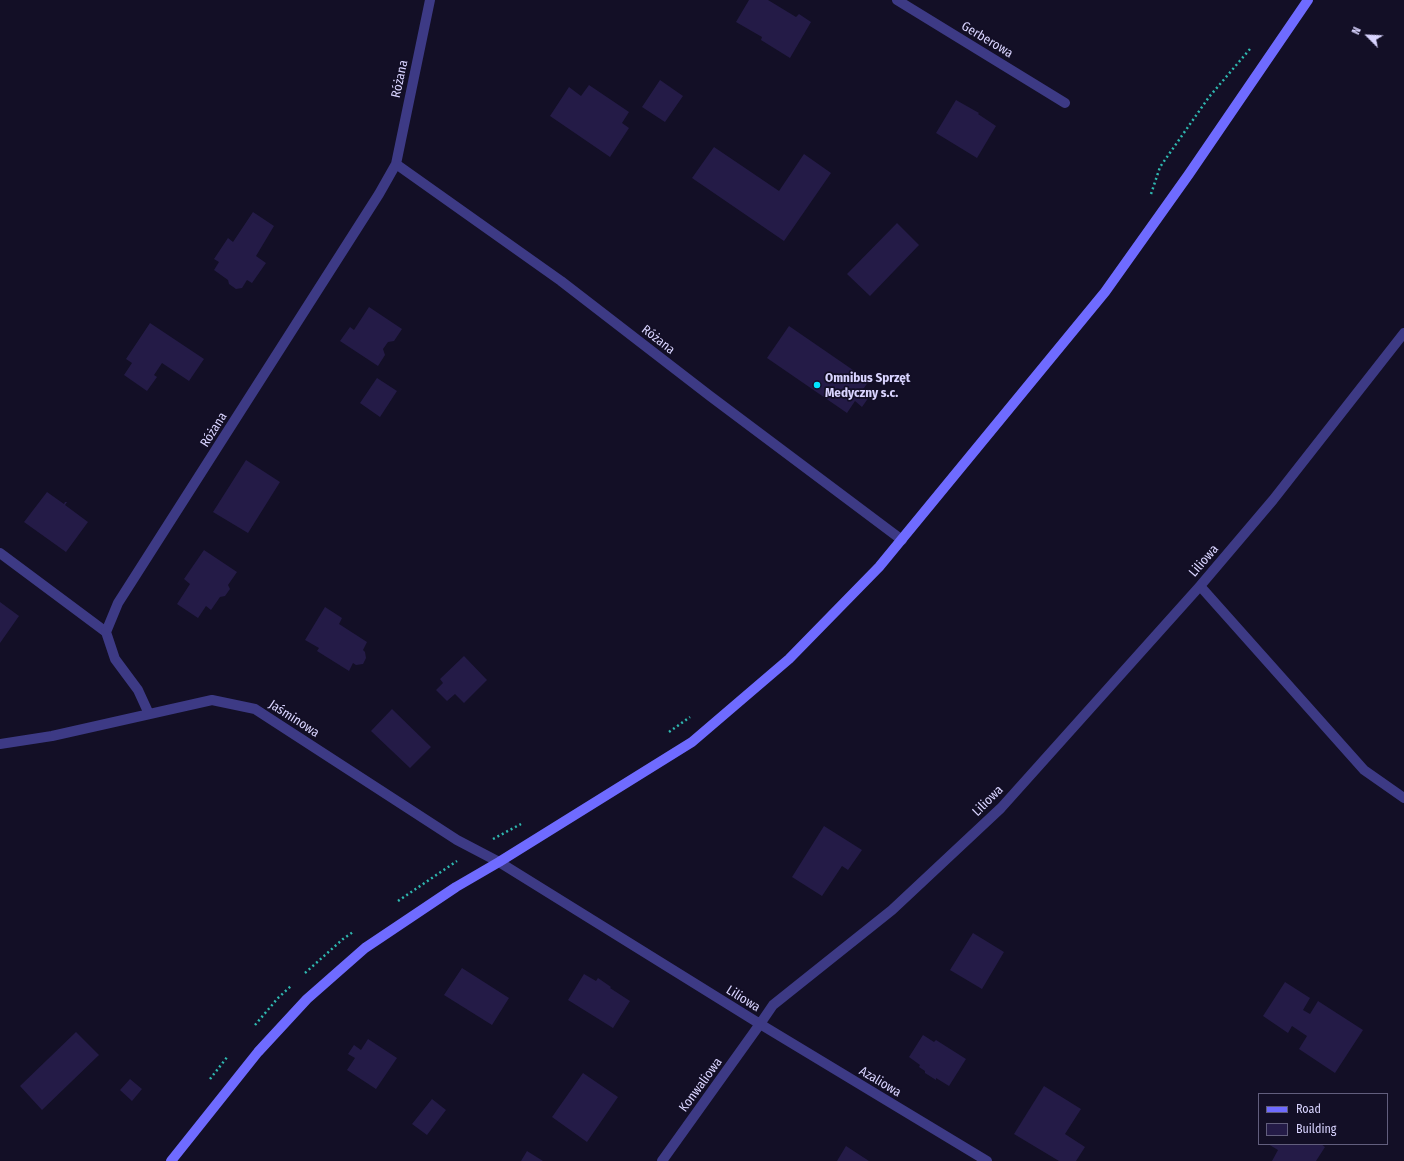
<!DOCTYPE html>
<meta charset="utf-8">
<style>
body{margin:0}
#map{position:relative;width:1404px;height:1161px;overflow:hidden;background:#130f26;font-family:"Fira Sans Condensed",sans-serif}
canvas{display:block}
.legend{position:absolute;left:1258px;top:1093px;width:130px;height:52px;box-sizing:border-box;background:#130f26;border:1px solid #625e7d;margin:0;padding:5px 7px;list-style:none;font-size:12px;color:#d9d4ff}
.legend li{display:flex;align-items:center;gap:8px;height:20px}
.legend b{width:20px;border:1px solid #625e7d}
.north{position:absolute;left:1348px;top:16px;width:40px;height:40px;-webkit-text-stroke:3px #130f26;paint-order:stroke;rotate:294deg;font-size:11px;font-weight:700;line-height:16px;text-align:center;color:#d9d4ff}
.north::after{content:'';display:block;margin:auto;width:14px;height:18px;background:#d9d4ff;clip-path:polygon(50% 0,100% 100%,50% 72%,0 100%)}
</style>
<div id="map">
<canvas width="1404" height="1161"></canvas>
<ul class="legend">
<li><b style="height:5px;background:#6f6bff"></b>Road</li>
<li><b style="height:11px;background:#241b47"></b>Building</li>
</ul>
<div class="north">N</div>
</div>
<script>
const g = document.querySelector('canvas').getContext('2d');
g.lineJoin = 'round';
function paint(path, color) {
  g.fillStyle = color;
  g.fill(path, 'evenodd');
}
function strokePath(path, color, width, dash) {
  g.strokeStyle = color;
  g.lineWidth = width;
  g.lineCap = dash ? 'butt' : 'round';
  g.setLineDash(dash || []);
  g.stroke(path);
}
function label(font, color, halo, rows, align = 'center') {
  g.font = font + ' "Fira Sans Condensed",sans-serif';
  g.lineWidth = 3.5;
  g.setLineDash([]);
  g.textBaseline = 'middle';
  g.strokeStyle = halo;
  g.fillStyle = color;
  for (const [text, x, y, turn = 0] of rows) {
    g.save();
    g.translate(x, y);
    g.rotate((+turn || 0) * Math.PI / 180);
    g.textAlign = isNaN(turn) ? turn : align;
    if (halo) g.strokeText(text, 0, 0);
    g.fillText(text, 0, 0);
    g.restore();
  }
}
paint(new Path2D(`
 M749,0H768L796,17L799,14L811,22L790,58L761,40L762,37L736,22Z
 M660,80L683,96L665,122L642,107Z
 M589,85L629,112L622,123L629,128L610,157L550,116L569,87L581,96Z
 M956,100L979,113L978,114L996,126L977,158L936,133Z
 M714,147L779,191L804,154L831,173L784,241L692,178Z
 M253,212L274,226L256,256L266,263L252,283L247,280L242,288L236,289L229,284L228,280L214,270L219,262L214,259L228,238L233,242Z
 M897,223L919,245L870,296L847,274Z
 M369,307L402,329L394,341L388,342L383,349L385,355L378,366L340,341L350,327L354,330Z
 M150,323L204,359L189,381L162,363L154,375L157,377L147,391L124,375L132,363L126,359Z
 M789,326L869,381L861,392L869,397L862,407L855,401L847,413L767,358Z
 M377,378L397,391L380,417L360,403Z
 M246,460L280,482L248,533L213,512Z
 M47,492L64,504L65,502H67L65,505L88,522L66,552L24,522Z
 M204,550L237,572L228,585L230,589L225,596L220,597L211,610L206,606L198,618L177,604L190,584L184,579Z
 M0,602L19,616L0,643Z
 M325,607L342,618L339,624L367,642L363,650L365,652L366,658L363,664L356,665L353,663L349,671L317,651L319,648L305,640Z
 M464,656L487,680L464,703L455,694L447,701L436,690L443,683L440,679Z
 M392,709L431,747L410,768L371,731Z
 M824,826L862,850L848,870L842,866L822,896L792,877Z
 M973,933L1004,952L982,989L950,970Z
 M462,968L509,998L492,1025L444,995Z
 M584,974L596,981L598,978L611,987L610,988L630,1001L613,1028L568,1000Z
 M1285,982L1310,998L1303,1010L1310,1014L1318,1001L1363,1030L1335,1073L1299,1049L1307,1036L1292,1026L1288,1033L1263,1016Z
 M76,1032L99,1055L42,1110L20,1086Z
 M923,1035L934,1042L936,1040L966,1059L949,1086L936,1078V1080L925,1073V1071L919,1067L920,1065L909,1057Z
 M368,1039L397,1058L376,1089L347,1070L355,1058L348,1054L354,1045L361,1050Z
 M583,1073L618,1097L587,1142L552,1117Z
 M130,1079L142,1089L132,1101L120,1090Z
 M1044,1086L1081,1109L1065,1134L1085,1147L1076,1161H1059L1014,1134Z
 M432,1099L446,1110L427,1135L412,1124Z
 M1268,1144H1321L1325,1147L1316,1161H1272L1278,1150Z
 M846,1146L869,1161H837Z
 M527,1151L543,1161H521Z`), '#241b47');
strokePath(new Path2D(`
 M1151,194L1160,167L1209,97L1250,49
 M669,732L690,717
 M493,839L521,824
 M398,901L457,861
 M305,973L343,939L353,932
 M255,1025L278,998L291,986
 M210,1079L228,1056`), '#2fb8b0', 2.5, [2, 3]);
strokePath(new Path2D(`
 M897,0L1065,103
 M0,553L106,632`), '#3d3a85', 10);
strokePath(new Path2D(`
 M396,164L561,281L710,396L902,540
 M1200,586L1364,770L1404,798
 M149,714L138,690L115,659L106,632L118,603L379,194L396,164L430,0
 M0,744L52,736L212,700L255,709L457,840L499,862L760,1024L773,1005L892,910L1001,808L1200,586L1273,500L1404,333
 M662,1161L760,1024L987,1161`), '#3d3a85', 10);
strokePath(new Path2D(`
 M171,1161L258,1052L307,999L365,948L456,887L499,862L692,742L789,659L879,567L1105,292L1189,174L1308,0`), '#6f6bff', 10);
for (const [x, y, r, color] of [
 [817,385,4,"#00e5ff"]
]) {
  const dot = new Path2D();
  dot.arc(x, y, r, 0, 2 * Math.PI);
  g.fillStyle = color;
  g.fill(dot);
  strokePath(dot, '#130f26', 1.5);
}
label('13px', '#d9d4ff', '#130f26', [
 ["Gerberowa",987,40,31],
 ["Różana",400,79,-78],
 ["Różana",658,340,38],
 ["Różana",214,430,-58],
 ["Liliowa",1204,561,-49],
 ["Jaśminowa",294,719,33],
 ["Liliowa",988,801,-45],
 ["Liliowa",743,999,32],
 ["Azaliowa",880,1082,31],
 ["Konwaliowa",701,1085,-54]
]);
label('bold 13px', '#d9d4ff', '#130f26', [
 ["Omnibus Sprzęt",825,378],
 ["Medyczny s.c.",825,393]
], 'left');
</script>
